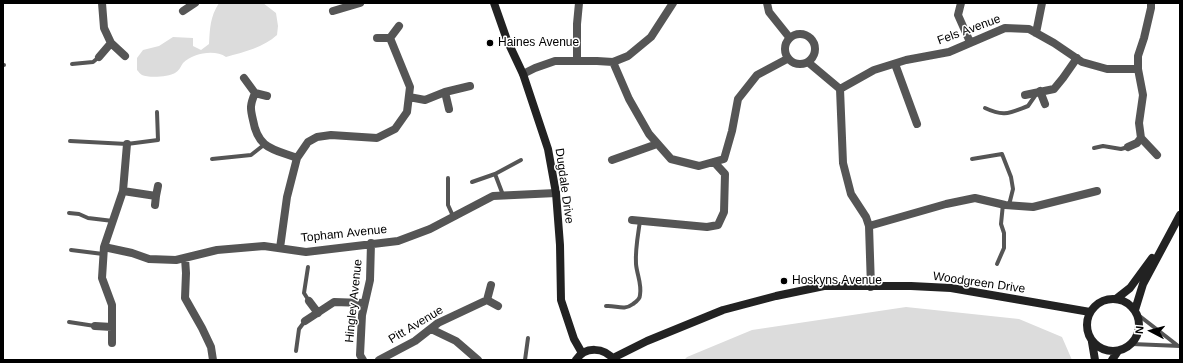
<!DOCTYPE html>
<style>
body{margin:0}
#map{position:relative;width:1183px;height:363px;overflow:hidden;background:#fff;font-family:Helvetica,sans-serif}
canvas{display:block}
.frame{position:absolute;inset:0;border:4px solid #000;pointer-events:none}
.north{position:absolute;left:1131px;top:311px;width:40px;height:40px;-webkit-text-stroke:3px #fff;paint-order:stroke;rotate:276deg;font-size:11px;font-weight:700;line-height:16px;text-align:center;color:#000}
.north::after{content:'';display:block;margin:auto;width:14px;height:18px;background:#000;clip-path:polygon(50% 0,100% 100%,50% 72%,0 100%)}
</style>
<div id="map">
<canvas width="1183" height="363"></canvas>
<div class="frame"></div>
<div class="north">N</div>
</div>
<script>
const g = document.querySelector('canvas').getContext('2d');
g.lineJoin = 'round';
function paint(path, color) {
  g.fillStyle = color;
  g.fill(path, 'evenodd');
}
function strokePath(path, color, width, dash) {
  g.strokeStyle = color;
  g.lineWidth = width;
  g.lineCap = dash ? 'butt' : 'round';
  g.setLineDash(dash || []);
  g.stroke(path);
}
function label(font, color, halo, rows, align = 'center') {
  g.font = font + ' Helvetica,sans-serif';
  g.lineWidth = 3;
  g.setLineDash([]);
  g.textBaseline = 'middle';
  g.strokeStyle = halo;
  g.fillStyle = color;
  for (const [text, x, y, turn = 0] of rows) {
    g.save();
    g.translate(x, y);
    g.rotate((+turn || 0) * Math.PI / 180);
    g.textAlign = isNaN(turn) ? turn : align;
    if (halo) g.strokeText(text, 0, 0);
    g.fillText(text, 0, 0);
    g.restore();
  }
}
paint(new Path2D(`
 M219,3H263L276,13L278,26L277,35C264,47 244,52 226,57C215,49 193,53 183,63C181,66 179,71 175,73C169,77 148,78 142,75C140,74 139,72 137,70V58L143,50L159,46L173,37L193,38V46L201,50L209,44C210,28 210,17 219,3Z
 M906,307L1019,319L1062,337L1072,360H684L687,357L752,330Z`), '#dcdcdc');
strokePath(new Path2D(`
 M72,64L93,62L99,57
 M3,65H4
 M985,108C1004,117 1009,113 1028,106L1037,93
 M70,141L127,144L158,140L157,112
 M1094,148L1103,146L1121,149L1128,147
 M212,159L251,155L265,144
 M972,159L1002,154L1011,177L1013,189L1009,205
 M495,174L521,160
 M448,178V205L453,216
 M472,182L495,174L503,195
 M69,213L79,214L88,218L113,221
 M71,250L103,254
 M997,264L1004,248V233L1001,224L1003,204
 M308,267L304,293L309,301
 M606,306C616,305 624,311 633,304C636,302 640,298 640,295C642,284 637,275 636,264C635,250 638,235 640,221
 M1137,314L1177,345
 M69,322L95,326
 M1132,344L1180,346
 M296,351L299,329L305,321
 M525,360L528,338`), '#555', 4);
strokePath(new Path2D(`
 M102,3L104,28L111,43L125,56
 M767,3L769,12L789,37
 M961,3L958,15L970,42
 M183,11L195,3
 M333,11L360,3
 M1036,33L1042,3
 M785 49a15 15 0 1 1 30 0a15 15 0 1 1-30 0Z
 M377,38H390L399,26
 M99,57L111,43
 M577,61V24L579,3
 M613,62L629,99L649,134L671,159L699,166L724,159L732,131L738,99L757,75L787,59
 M809,63L840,89L843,163L851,194L866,217L869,226L871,287
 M895,64L917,124
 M1138,69L1143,95L1139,123L1141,138L1157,155
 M523,74L535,68L555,61H597L613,62L628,56L651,37L673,3
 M244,78L255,93L267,96
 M840,89L874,70L906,60L949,52L1005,28L1029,29L1054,43L1082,62L1107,69H1138V56L1144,38L1151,8V3
 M1040,91L1045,104
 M445,92L449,109
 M255,93C250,105 250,108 253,120C258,149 273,149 297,158
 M1025,95L1054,89L1063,78L1077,58
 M409,97L425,100L445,92L470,86
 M1128,147L1137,143L1141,138
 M612,160L657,144
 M123,191L156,196L155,205
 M156,196L158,186
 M632,220L707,227L718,225L724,212L725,174L714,162
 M869,226L946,204L975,198L1005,205L1033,207L1097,191
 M104,247L132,253L149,259L176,260L217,250L264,246L306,252L398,241L430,229L493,196L556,193
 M280,248L287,197L297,158L308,142L317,137L331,135L377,138L395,129L407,112L410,87L390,38
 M185,258L186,273L185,298L202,328L211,347L213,360
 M491,285L487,300L498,306
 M309,301L318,313
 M305,321L334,302L364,303
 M95,326L112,327
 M431,329L456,341L478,360
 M112,343V305L102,278L104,247L123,191L127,144
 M363,360L360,355L362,315L370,280L371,243
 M379,360L415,341L438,323L487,300`), '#555', 8);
strokePath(new Path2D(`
 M494,3L507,40L523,74L548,149L556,193L560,245L561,300L574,339L582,353
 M1087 325a26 26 0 1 1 52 0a26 26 0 1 1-52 0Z
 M1116,299L1130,288L1152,258
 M1135,310L1143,284L1180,215
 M1092,342L1095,360
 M613,358L647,341L723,310L776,296L824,286H911L951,288L1090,312
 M576,360C585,346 604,347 614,360
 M1112,360L1118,351`), '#222', 8);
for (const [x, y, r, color] of [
 [490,43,4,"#000"],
 [784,281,4,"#000"]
]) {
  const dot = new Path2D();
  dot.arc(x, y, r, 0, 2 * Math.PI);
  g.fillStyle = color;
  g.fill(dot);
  strokePath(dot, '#fff', 1.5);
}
label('12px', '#000', '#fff', [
 ["Fels Avenue",969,30,-20],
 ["Dugdale Drive",564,186,82],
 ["Topham Avenue",344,234,-6],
 ["Woodgreen Drive",979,283,8],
 ["Hingley Avenue",354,301,-84],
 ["Pitt Avenue",416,325,-31]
]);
label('12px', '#000', '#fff', [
 ["Haines Avenue",498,43],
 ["Hoskyns Avenue",792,281]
], 'left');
</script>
